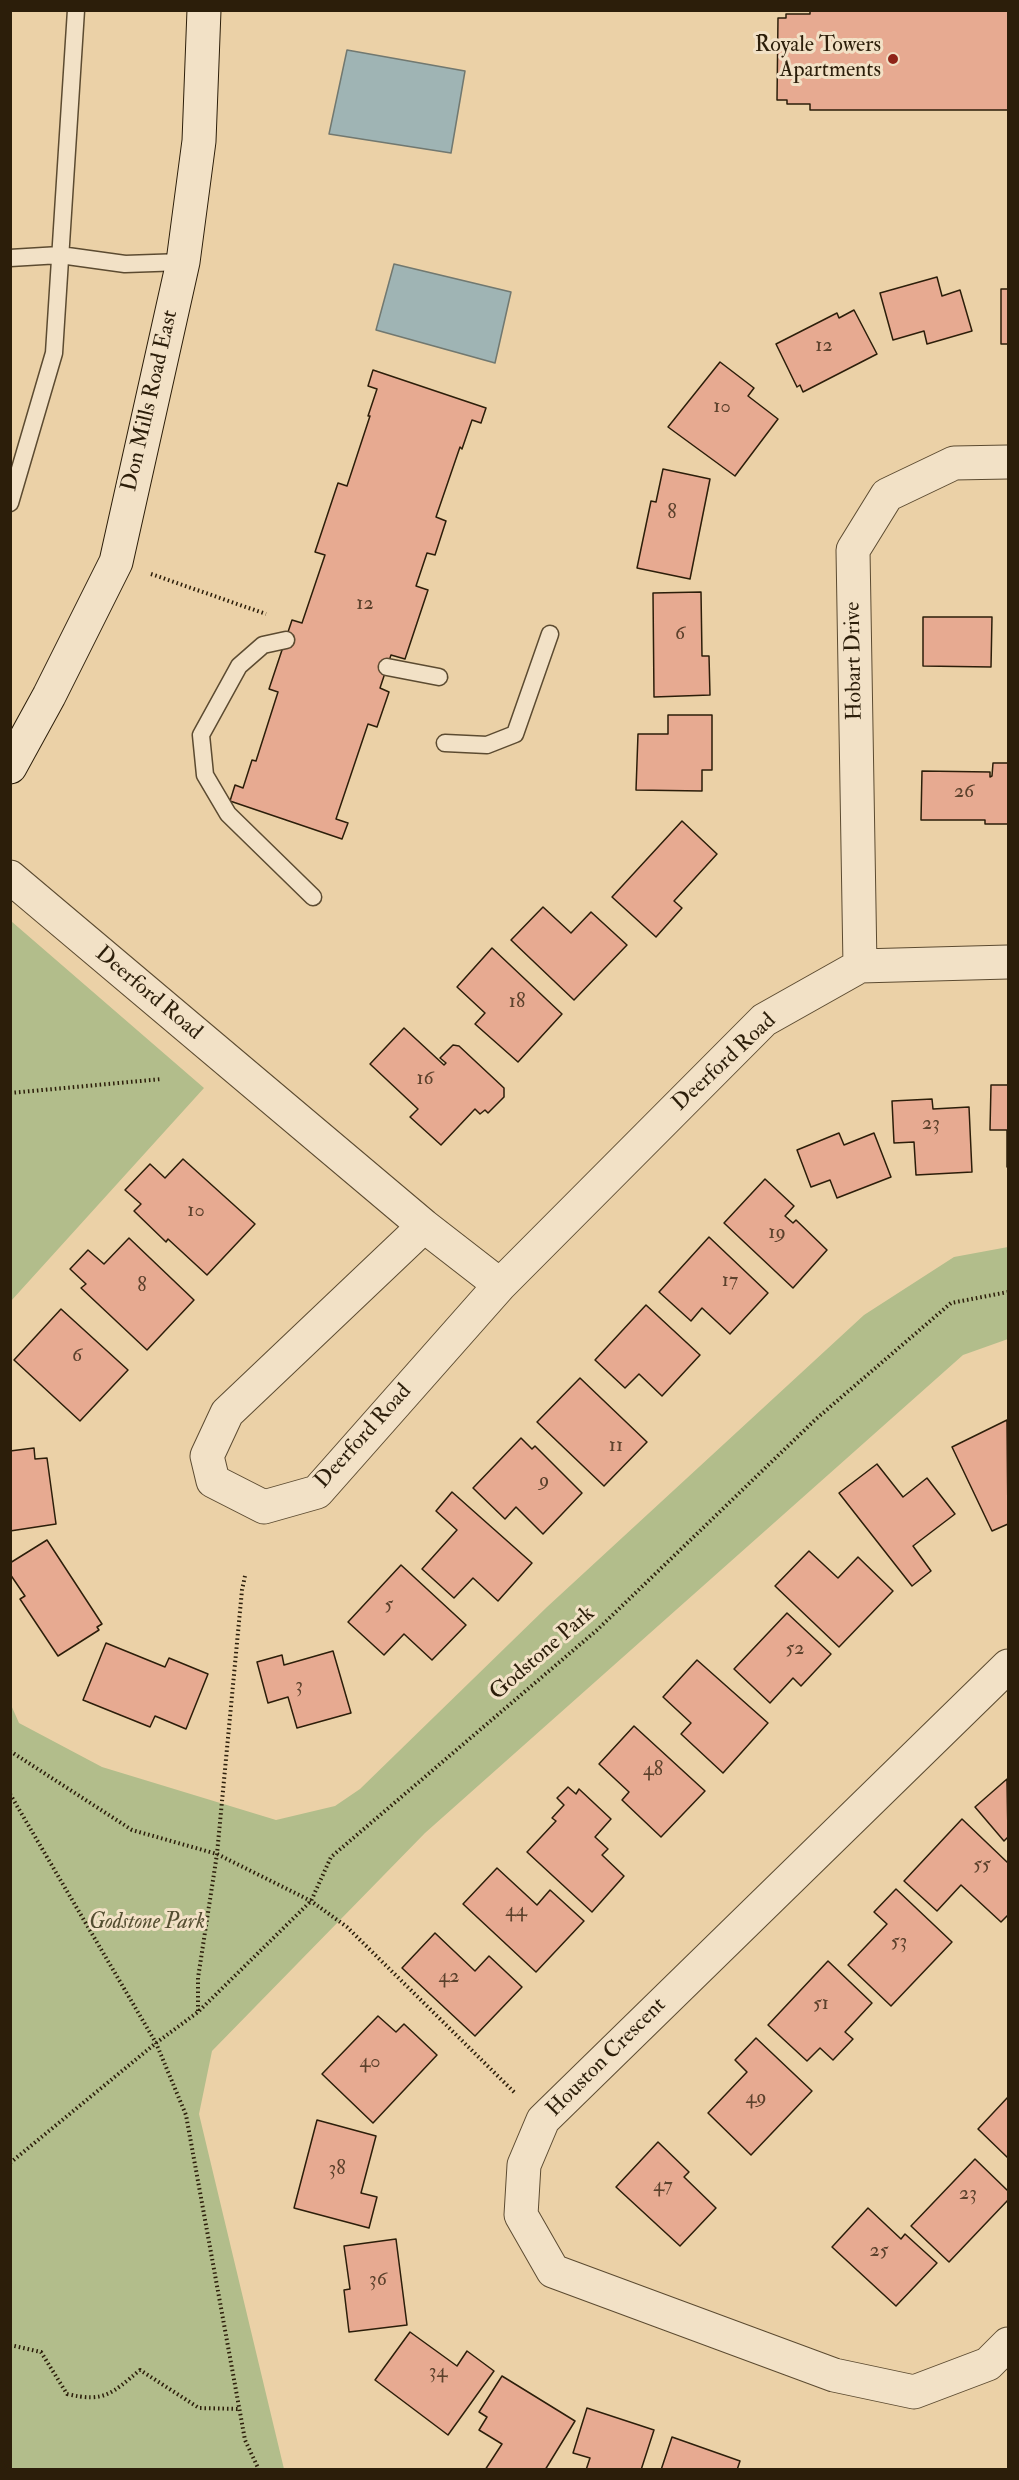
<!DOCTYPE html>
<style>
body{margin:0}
#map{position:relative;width:1019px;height:2480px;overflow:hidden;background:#ebd1a7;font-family:"IM FELL Double Pica",serif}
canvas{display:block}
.frame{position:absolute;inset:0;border:12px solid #2c1e0a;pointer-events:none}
</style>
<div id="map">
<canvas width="1019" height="2480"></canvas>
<div class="frame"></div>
</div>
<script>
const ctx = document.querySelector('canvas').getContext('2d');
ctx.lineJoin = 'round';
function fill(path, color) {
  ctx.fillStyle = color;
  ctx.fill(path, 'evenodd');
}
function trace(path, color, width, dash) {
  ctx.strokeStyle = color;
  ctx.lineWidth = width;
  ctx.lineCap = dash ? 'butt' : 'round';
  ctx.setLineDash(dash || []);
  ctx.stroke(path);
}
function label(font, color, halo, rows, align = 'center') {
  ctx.font = font + ' "IM FELL Double Pica",serif';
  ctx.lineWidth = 6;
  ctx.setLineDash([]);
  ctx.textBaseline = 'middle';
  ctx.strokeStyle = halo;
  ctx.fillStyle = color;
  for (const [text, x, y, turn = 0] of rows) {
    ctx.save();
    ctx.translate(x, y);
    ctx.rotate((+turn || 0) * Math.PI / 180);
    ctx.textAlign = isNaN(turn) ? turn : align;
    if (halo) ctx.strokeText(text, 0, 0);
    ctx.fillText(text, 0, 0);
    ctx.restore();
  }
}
const green = new Path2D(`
 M11 921 204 1088 11 1301Z
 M1008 1247V1339L963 1355 425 1833 212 2051 199 2114 284 2469H11V1705L19 1723 102 1767 276 1820 335 1806 360 1789 547 1607 864 1315 954 1257Z`);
const water = new Path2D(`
 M347 50 465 71 451 153 329 134Z
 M394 264 511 292 495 363 376 330Z`);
const building = new Path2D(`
 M810 11H1008V110H810V104H787V100H777L778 18H786V14H810Z
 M937 277 942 296 960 290 972 331 927 344 924 331 893 340 880 293Z
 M1001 289H1008V344H1001Z
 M854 310 877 354 803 392 800 385 797 387 776 344 837 313 839 318Z
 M720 362 754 388 748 396 778 419 735 476 668 427Z
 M373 370 486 408 481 423 472 420 462 449 460 447 436 517 446 521 435 555 427 553 416 586 428 590 405 659 391 655 380 688 389 692 377 727 368 724 336 819 348 823 342 839 230 801 235 785 243 788 252 760 256 761 278 692 269 689 292 620 302 623 325 555 315 552 338 483 347 486 370 416H368L377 389 368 386Z
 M663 469 710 479 690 579 637 568 651 501 656 502Z
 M701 592 702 656H709L710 695 654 697 653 593Z
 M923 617H992L991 667 923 666Z
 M668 715H712V770H702V791L636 790 638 734H668Z
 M993 763H1008V824H985V820H921L922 771 990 772V777L992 776Z
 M682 821 717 854 674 901 682 908 656 937 612 897Z
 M543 907 571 933 591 912 627 945 574 1000 511 940Z
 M492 948 562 1014 518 1062 475 1024 485 1013 457 987Z
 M404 1028 444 1065 446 1063 440 1058 453 1045 459 1046 504 1088V1097L488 1113 485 1110 480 1114 475 1109 441 1145 410 1117 418 1109 370 1064Z
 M991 1085H1008V1167H1007V1130H990Z
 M932 1099 933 1109 969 1107 972 1172 916 1175 914 1142 894 1143 892 1101Z
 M839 1133 844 1145 874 1133 891 1177 837 1198 830 1180 811 1187 797 1150Z
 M183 1159 255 1224 207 1275 168 1239 166 1242 134 1211 141 1204 125 1190 150 1164 165 1178Z
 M765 1179 794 1206 785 1216 793 1223 796 1220 827 1250 793 1288 724 1223Z
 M709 1237 768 1293 730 1334 702 1308 691 1321 659 1292Z
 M129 1238 194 1300 147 1350 81 1288 86 1284 70 1269 88 1250 104 1264Z
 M646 1305 700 1355 662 1396 639 1374 625 1388 595 1360Z
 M61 1309 128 1370 80 1421 14 1360Z
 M580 1378 647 1442 604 1486 537 1422Z
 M1007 1420 1008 1524 992 1531 952 1447Z
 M521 1438 532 1449 535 1446 582 1493 543 1534 516 1507 505 1519 473 1488Z
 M34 1448 35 1459 47 1458 56 1524 10 1531V1451Z
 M877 1464 903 1497 927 1478 955 1514 913 1546 931 1571 912 1586 839 1493Z
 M452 1492 532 1563 498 1601 473 1578 454 1598 422 1569 457 1530 436 1511Z
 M47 1540 102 1624 97 1627 99 1630 58 1656 20 1599 25 1596 10 1574V1563Z
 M809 1551 838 1578 858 1557 893 1591 839 1647 775 1586Z
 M401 1565 466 1625 432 1660 404 1634 384 1655 348 1622Z
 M787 1613 831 1654 801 1686 793 1678 770 1703 734 1669Z
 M106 1643 165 1667 169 1658 208 1674 186 1729 155 1716 150 1727 83 1700Z
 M333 1651 351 1713 297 1728 288 1697 268 1703 257 1662 282 1655 284 1665Z
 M697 1660 768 1723 723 1773 681 1734 691 1723 663 1697Z
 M634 1726 705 1791 661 1837 622 1800 629 1792 599 1764Z
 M1007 1779 1008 1837 1004 1841 975 1807Z
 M568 1787 576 1794 579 1789 611 1819 595 1837 608 1849 602 1855 624 1876 592 1912 527 1852 556 1821 552 1818 564 1805 557 1798Z
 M962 1819 1008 1863V1915L1001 1922 961 1885 937 1911 904 1881Z
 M497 1868 537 1905 550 1890 584 1921 536 1972 463 1904Z
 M896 1889 952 1942 891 2006 848 1965 887 1924 874 1912Z
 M435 1933 475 1971 489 1956 522 1987 475 2036 402 1968Z
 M828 1961 872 2003 845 2032 853 2039 833 2060 820 2048 807 2061 768 2025Z
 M378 2016 396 2032 404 2024 437 2055 373 2123 322 2074Z
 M756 2038 812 2091 751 2155 708 2113 747 2072 735 2060Z
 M1008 2097V2158L978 2129Z
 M317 2120 376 2136 361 2193 377 2197 369 2228 294 2208Z
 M658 2142 689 2172 684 2177 716 2208 680 2246 616 2187Z
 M975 2159 1008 2191V2200L949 2262 911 2226Z
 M868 2208 901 2239 905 2234 937 2263 896 2306 832 2247Z
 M396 2239 407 2325 349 2332 344 2290 350 2289 344 2246Z
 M410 2332 457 2366 467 2351 494 2371 448 2435 375 2380Z
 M502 2376 575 2421 545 2470H485L502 2444 479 2430 487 2417 479 2412Z
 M587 2408 654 2430 641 2470H586L590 2458 573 2453Z
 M672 2437 740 2461 737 2470H661Z`);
const path = new Path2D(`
 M151 574 266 614
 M10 1093 162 1079
 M10 1751 132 1830 217 1854 311 1901 347 1927 516 2094
 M10 1794 156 2043 186 2115 245 2440 259 2470
 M198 2011V1978L217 1854 242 1590 245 1576
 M10 2163 156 2043 198 2012 311 1901 331 1857 597 1630 816 1419 951 1303 1008 1292
 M10 2345 41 2352 67 2394C105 2403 112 2393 140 2370L199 2408 239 2409`);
const service = new Path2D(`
 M10 258 60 255 125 264 183 262
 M10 503 54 353 76 10
 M286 640 263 645 239 666 201 735 205 775 228 814 313 897
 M387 667 439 677
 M445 743 487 745 515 734 550 634`);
const minor = new Path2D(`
 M10 877 424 1226 500 1285
 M860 966 853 550 887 495 954 463 1008 462
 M424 1226 227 1413 207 1456 213 1481 264 1507 317 1492 500 1285 764 1020 860 966 1008 962
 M1008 1666 543 2120 524 2165 521 2215 553 2271 834 2375 914 2392 988 2364 1008 2344`);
const secondary = new Path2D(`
 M10 767 49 696 116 562 183 262 199 141 204 10`);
const markers = [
 [893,59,6,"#8f2418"]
];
const numberNames = [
 ["12",824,347],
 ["10",722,408],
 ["8",672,514],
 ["12",365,605],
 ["6",680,635],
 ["26",964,793],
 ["18",517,1003],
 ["16",425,1080],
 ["23",931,1125],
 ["10",196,1212],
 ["19",777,1234],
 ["17",730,1282],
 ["8",142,1287],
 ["6",77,1357],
 ["11",616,1447],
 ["9",544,1482],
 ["5",389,1606],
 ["52",795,1650],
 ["3",299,1687],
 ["48",653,1771],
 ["55",982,1866],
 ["44",516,1912],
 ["53",899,1943],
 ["42",449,1978],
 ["51",821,2005],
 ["40",370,2063],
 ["49",756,2099],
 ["38",337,2170],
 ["47",663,2187],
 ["23",968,2195],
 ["25",879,2252],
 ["36",378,2281],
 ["34",438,2373]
];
const poiNames = [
 ["Royale Towers",881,46],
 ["Apartments",881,71]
];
const streetNames = [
 ["Don Mills Road East",151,401,-77],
 ["Hobart Drive",855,661,-91],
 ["Deerford Road",148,994,40],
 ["Deerford Road",725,1063,-43],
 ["Deerford Road",364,1437,-48],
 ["Godstone Park",543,1654,-41],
 ["Houston Crescent",607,2058,-45]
];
const parkNames = [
 ["Godstone Park",147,1923]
];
fill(green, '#b2bd8b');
fill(water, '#9fb4b4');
trace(water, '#717870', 1.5);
fill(building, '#e7aa91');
trace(building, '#2c1e0a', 1.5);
trace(service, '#5c4b31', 19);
trace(minor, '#5c4b31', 35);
trace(secondary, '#2c1e0a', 35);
trace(path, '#2c1e0a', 4, [1.5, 3]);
trace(service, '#f2e1c6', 16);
trace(minor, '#f2e1c6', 33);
trace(secondary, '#f2e1c6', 33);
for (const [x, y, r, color] of markers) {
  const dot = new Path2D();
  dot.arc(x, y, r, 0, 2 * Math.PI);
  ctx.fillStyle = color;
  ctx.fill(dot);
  trace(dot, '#f2e1c6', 2);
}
label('20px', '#5b412c', null, numberNames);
label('22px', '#2c1e0a', '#f2e1c6', poiNames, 'right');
label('22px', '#2c1e0a', '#f2e1c6', streetNames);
label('italic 22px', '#544e31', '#f2e1c6', parkNames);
</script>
